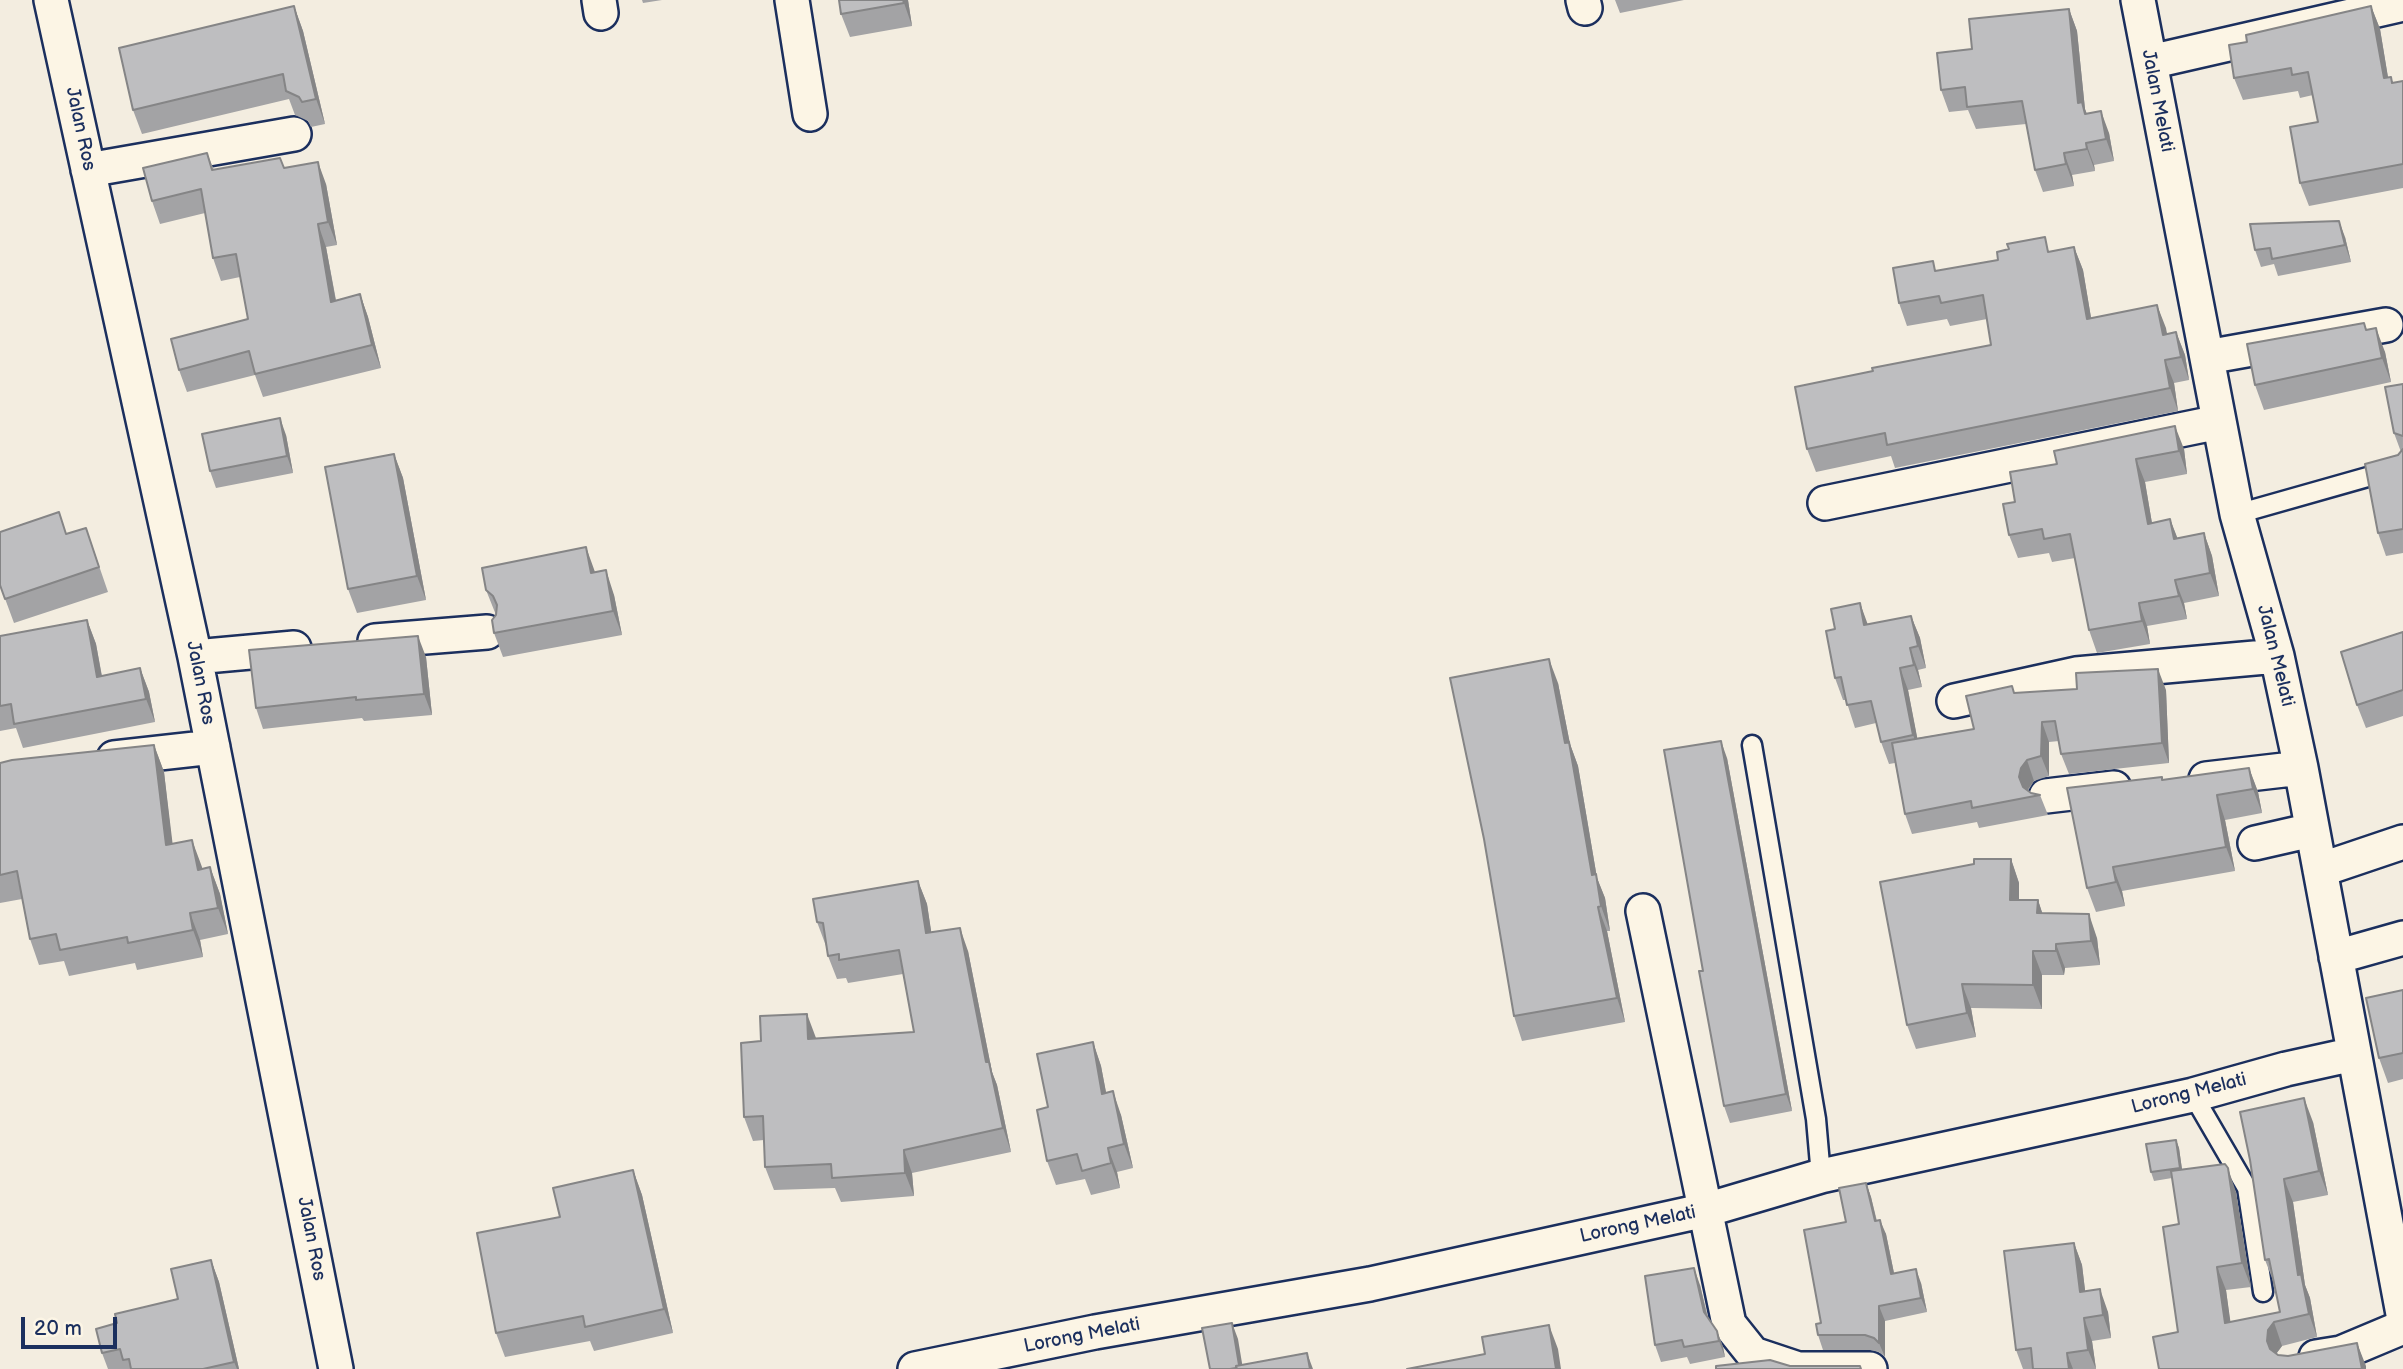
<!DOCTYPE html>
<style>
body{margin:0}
#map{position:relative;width:2403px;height:1369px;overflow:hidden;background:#f3ede0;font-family:"Balsamiq Sans",sans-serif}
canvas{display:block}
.scale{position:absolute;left:21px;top:1317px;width:96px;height:32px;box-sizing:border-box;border:4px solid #1b2f5e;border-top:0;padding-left:9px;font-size:21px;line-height:24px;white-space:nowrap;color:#1b2f5e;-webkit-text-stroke:5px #fcf5e5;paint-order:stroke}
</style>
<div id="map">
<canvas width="2403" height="1369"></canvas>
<div class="scale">20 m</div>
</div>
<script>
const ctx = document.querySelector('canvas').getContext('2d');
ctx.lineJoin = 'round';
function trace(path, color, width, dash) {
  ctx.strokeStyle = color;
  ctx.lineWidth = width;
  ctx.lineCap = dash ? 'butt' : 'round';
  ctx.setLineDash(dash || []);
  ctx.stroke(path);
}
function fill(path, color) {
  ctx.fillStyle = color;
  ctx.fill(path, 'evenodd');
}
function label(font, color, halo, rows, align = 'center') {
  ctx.font = font + ' "Balsamiq Sans",sans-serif';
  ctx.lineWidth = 5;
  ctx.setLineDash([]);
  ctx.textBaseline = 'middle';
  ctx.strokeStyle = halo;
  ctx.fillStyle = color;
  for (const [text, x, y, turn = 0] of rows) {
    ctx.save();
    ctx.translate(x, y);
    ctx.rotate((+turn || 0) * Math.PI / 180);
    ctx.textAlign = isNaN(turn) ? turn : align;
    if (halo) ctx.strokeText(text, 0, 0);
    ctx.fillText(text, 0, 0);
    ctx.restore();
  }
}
const lane = new Path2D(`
 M2237 514 2403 467
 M1752 745 1816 1119 1821 1176
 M2193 1095 2247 1188 2263 1292`);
const street = new Path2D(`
 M51 0 195 657 336 1369
 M599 0 601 13
 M792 0 810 114
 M1583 0 1585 8
 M2138 0 2237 514 2277 656 2301 768 2403 1314
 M2150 62 2403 4
 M88 170 294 134
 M2207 357 2386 325
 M1825 503 2219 422
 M375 641 487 632
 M195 657 294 648
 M1954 701 2076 674 2277 656
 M114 758 213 747
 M2206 779 2301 768
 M2046 796 2114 788
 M2255 843 2312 830
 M2320 870 2403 842
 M1643 911 1729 1324 1753 1354 1798 1369H1870
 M2336 957 2403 938
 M2316 1357 2341 1353 2403 1327
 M915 1369 1095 1332 1370 1284 1706 1210 1821 1176 2193 1095 2286 1069 2354 1054`);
const wall = new Path2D(`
 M642 0H662L643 3Z
 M908 0 912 26 850 37 841 14Z
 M1615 0H1684L1620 13Z
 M294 6 303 31 325 124 311 127 308 121 295 115 289 99 142 134 133 110Z
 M2371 6 2380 29 2388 78 2391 77 2393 83 2403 81V188L2309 206 2300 183 2318 122 2313 95 2300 98 2298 91 2243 100 2234 78 2247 42Z
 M2069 9 2077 31 2085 109 2087 114 2109 133 2114 161 2094 165 2095 171 2072 175 2074 186 2043 192 2035 170 2026 124 1976 129 1968 110 1949 112 1941 90 1972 49Z
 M207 153 214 170 284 168 326 184 337 245 326 247 336 300 360 294 368 317 381 368 263 397 255 375 187 392 179 370 248 319 240 277 221 281 213 258 205 213 160 224 152 201Z
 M2345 237 2351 262 2278 276 2274 264 2261 267 2255 250Z
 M2074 247 2083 270 2091 318 2157 305 2167 334 2176 332 2185 355 2189 380 2174 383 2178 411 1895 468 1891 456 1816 472 1807 449 1873 371 1991 345 1987 319 1950 326 1947 319 1907 326 1899 303 1937 271Z
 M2367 330 2385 352 2391 382 2264 410 2255 385Z
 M2403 384V553L2386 556 2378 533 2398 455 2401 452 2394 433Z
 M286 435 293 473 216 488 210 471Z
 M2184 449 2187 474 2145 482 2152 523 2170 519 2177 538 2204 533 2212 556 2219 596 2184 603 2187 619 2147 626 2150 644 2097 653 2089 630 2075 558 2052 562 2049 553 2018 558 2009 535 2015 502 2010 472Z
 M394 454 403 478 426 600 357 613 348 589Z
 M86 528 108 592 14 623 0 585 67 534Z
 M595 573 614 595 622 635 503 657 494 633 496 615 486 590Z
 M1860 603 1867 625 1911 616 1920 638 1926 668 1918 670 1922 687 1908 690 1917 738 1974 729 2015 693 2166 690 2169 763 2069 774 2061 754 2059 741 2049 742V776L2034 781 2028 791 2031 793 2040 795 2048 815 1979 828 1977 822 1912 834 1905 814 1895 763 1889 764 1881 742 1876 723 1855 728 1846 700H1843L1835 678V629Z
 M87 620 96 644 102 676 140 668 149 692 155 722 23 748 16 728 0 731V636Z
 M2403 632V716L2366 728 2357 705Z
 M426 657 432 715 364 721 362 718 263 729 256 708Z
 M1558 683 1570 744 1578 766 1597 878 1605 898 1610 931H1607L1625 1022 1522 1041 1514 1016Z
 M154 745 164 772 172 844 202 869 210 867 220 894 228 934 200 940 203 957 137 970 135 963 69 976 64 961 39 965 30 939 22 899 0 903V763Z
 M1727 758 1792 1111 1730 1123 1724 1106 1703 971Z
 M2249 768 2258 792 2262 813 2225 820 2235 871 2122 891 2125 906 2096 912 2087 888 2162 777 2163 780Z
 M2011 859 2019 883V900H2038L2042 913 2097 938 2100 965 2065 968 2064 975H2042V1009L1971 1008 1976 1037 1916 1049 1907 1025Z
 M918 881 927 904 931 932 968 951 992 1072 997 1085 1011 1152 912 1173 914 1196 841 1202 835 1188 774 1190 765 1167 764 1140 753 1141 744 1117 816 1039 914 1032 903 974 848 983 846 978 837 979 828 956 827 946H826L817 922Z
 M2403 990V1079L2388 1083 2379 1058Z
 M1093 1042 1101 1066 1106 1093 1121 1115 1133 1168 1117 1172 1120 1188 1091 1195 1085 1179 1056 1185 1047 1161 1048 1107Z
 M2313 1122 2328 1195 2293 1202 2305 1285 2310 1298 2317 1337 2282 1346 2276 1354 2278 1355 2288 1356 2357 1343 2366 1369H2159L2178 1332 2179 1224 2172 1178 2154 1181 2151 1172 2176 1140 2179 1148 2182 1170 2236 1192 2251 1287 2226 1290 2230 1322 2280 1312 2274 1283 2265 1260 2250 1160Z
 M633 1170 642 1195 673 1333 594 1351 590 1341 505 1357 496 1333 560 1217Z
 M1866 1183 1871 1197 1877 1221 1886 1234 1894 1273 1921 1283 1927 1312 1885 1321V1357L1879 1352 1870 1350H1823L1818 1335 1846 1222Z
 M2074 1243 2082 1265 2085 1291 2108 1312 2111 1338 2092 1341 2096 1369H2023L2016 1350Z
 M211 1260 219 1282 239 1369H108L102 1353 117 1323 178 1299Z
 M1700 1285 1708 1317 1717 1331 1723 1347 1725 1357 1690 1364 1687 1357 1661 1362 1655 1345Z`);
const shadedWall = new Path2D(`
 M903 0H908L912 26 904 3Z
 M294 6 303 31 325 124 316 99Z
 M2371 6 2380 29 2392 101 2384 78Z
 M2069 9 2077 31 2085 109 2090 124 2078 103Z
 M2101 111 2109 133 2114 161 2106 139Z
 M2086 143 2094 165 2095 171 2087 149Z
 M2064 153 2072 175 2074 186 2066 164Z
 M318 162 326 184 337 245 328 222Z
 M2339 221 2345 237 2351 262 2345 245Z
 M318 224 326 247 340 324 331 302Z
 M2074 247 2083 270 2095 341 2087 319Z
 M360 294 368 317 381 368 372 345Z
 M2157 305 2166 328 2171 357 2163 335Z
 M2376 328 2385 352 2391 382 2382 358Z
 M2176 332 2185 355 2189 380 2181 357Z
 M2165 360 2174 383 2178 411 2170 388Z
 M280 418 286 435 293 473 287 456Z
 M2175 426 2184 449 2187 474 2179 451Z
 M394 454 403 478 426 600 417 576Z
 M2136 459 2145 482 2156 547 2148 524Z
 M2170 519 2179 542 2174 539Z
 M2204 533 2212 556 2219 596 2210 573Z
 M586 547 595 572 600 598 591 573Z
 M606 570 614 595 622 635 613 611Z
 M2175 580 2184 603 2187 619 2179 596Z
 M1860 603 1868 625H1864Z
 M2139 603 2147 626 2150 644 2142 621Z
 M1911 616 1920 638 1926 668 1918 646Z
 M87 620 96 644 106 700 97 677Z
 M418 636 426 657 432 715 424 694Z
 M1910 648 1918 670 1922 687 1914 665Z
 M1549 659 1558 683 1570 744 1578 766 1597 878 1605 898 1610 931 1601 906 1592 875Z
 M140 668 149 692 155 722 146 699Z
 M1900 668 1908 690 1921 757 1913 735Z
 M2158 669 2166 690 2169 763 2162 743Z
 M2042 722 2049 742V776L2041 756Z
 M1721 741 1727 758 1792 1111 1786 1094Z
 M154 745 164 772 176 872 166 845Z
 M2027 760 2034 781 2028 789 2027 797 2019 777 2021 768Z
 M2249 768 2258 792 2262 813 2253 789Z
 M2217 795 2225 820 2235 871 2226 847Z
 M192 840 202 867 207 896 198 870Z
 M2011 859 2019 883V924L2010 900Z
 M210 867 220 894 228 934 218 908Z
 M2113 867 2122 891 2125 906 2116 882Z
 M918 881 927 904 935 956 926 933Z
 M2038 900 2046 924 2037 913Z
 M1598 907 1607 931 1625 1022 1617 998Z
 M190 913 200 940 203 957 193 930Z
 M2089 914 2097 938 2100 965 2091 941Z
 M960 928 968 951 992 1072 997 1085 1011 1152 1003 1128 986 1062Z
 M2056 944 2065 968 2064 975 2056 951Z
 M2033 951 2042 975V1009L2033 985Z
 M1962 984 1971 1008 1976 1037 1967 1013Z
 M807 1014 816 1038 817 1063 808 1039Z
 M1093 1042 1101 1066 1111 1118 1102 1094Z
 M1113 1091 1121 1115 1133 1168 1124 1144Z
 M2304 1098 2313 1122 2328 1195 2319 1171Z
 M2176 1140 2179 1148 2183 1176 2180 1168Z
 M1108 1148 1117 1172 1120 1188 1111 1163Z
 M904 1150 912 1173 914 1196 905 1173Z
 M2228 1168 2236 1192 2251 1287 2242 1263Z
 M633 1170 642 1195 673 1333 664 1309Z
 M2284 1179 2293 1202 2305 1285 2310 1298 2317 1337 2309 1314 2298 1275Z
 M1866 1183 1871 1197 1880 1236 1875 1221Z
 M1880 1220 1886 1234 1897 1288 1891 1274Z
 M2074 1243 2082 1265 2088 1314 2080 1292Z
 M211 1260 219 1282 239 1369H237L234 1362Z
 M2217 1267 2226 1290 2234 1347 2225 1323Z
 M1694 1268 1700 1285 1710 1329 1704 1312Z
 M1916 1269 1921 1283 1927 1312 1921 1298Z
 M2100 1289 2108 1312 2111 1338 2103 1315Z
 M1879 1306 1885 1321V1357L1879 1343Z
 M2084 1318 2092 1341 2096 1369 2088 1350Z
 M2274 1322 2282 1346 2276 1354 2275 1365 2267 1341 2268 1330Z
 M1232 1323 1238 1339 1243 1369H1240Z
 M1549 1325 1558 1349 1561 1369H1556Z
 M1717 1331 1723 1347 1725 1357 1719 1341Z
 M2357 1343 2366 1366V1369H2362Z
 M1307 1353 1313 1369H1310Z
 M2067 1353 2073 1369H2069Z`);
const building = new Path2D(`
 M839 0H903L904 3 841 14Z
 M294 6 316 99 302 102 299 97 286 91 283 74 133 110 119 48Z
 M2371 6 2384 78 2391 77 2392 83 2403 81V164L2300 183 2290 127 2318 122 2308 72 2292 75 2291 68 2234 78 2229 45 2247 42 2246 35Z
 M2069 9 2078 103 2082 102 2085 114 2101 111 2106 139 2086 143 2087 149 2064 153 2066 164 2035 170 2022 101 1967 107 1965 87 1941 90 1937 53 1972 49 1969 19Z
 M207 153 212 170 280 158 284 168 318 162 328 222 318 224 331 302 360 294 372 345 255 374 249 351 179 370 171 339 248 319 236 254 213 258 201 189 152 201 143 168Z
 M2339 221 2345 245 2272 259 2270 248 2255 250 2250 224Z
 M2045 237 2048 252 2074 247 2087 319 2157 305 2163 335 2176 332 2181 357 2165 360 2170 388 1887 445 1885 433 1807 449 1795 387 1873 371 1872 368 1991 345 1983 295 1941 303 1939 296 1899 303 1893 268 1933 261 1935 271 1998 260 1997 252 2009 249 2007 244Z
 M2364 323 2366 330 2376 328 2382 358 2255 385 2247 344Z
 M2403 384V436L2394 433 2385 387Z
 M280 418 287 456 210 471 202 434Z
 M2175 426 2179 451 2136 459 2148 524 2170 519 2174 539 2204 533 2210 573 2175 580 2179 596 2139 603 2142 621 2089 630 2070 534 2044 539 2042 529 2009 535 2003 504 2015 502 2010 472 2057 464 2054 451Z
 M2403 449V529L2378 533 2365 464 2398 455Z
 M394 454 417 576 348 589 325 467Z
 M59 512 66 534 86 528 99 567 5 599 0 585V532Z
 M586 547 591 573 606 570 613 611 494 633 492 620 496 615 497 605 493 596 486 590 482 568Z
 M1860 603 1864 625 1911 616 1918 646 1910 648 1914 665 1900 668 1913 735 1881 742 1871 701 1847 705 1841 677 1835 678 1826 631 1835 629 1831 609Z
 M87 620 97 677 140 668 146 699 14 724 11 704 0 706V636Z
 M2403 632V690L2357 705 2341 652Z
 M418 636 424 694 356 700V697L256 708 249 650Z
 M1549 659 1565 743 1569 742 1592 875 1596 874 1601 906 1598 907 1617 998 1514 1016 1484 839 1450 678Z
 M2158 669 2162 743 2061 754 2055 721 2042 722 2041 756 2027 760 2021 768 2019 777 2023 787 2031 793 2040 795 1972 808 1971 801 1905 814 1892 743 1974 729 1966 696 2012 686 2014 693 2077 689 2076 673Z
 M1721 741 1786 1094 1724 1106 1699 971H1703L1664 750Z
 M154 745 166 845 192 840 198 870 210 867 218 908 190 913 193 930 128 943 127 937 60 950 56 934 30 939 17 871 0 875V763L12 760Z
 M2249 768 2253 789 2217 795 2226 847 2113 867 2116 882 2087 888 2067 788 2162 777V780Z
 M1974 859H2011L2010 900H2038L2037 913 2089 914 2091 941 2056 944V951H2033V985L1962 984 1967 1013 1907 1025 1880 882 1974 864Z
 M918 881 926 933 960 928 986 1062H989L1003 1128 904 1150 905 1173 832 1178 831 1164 765 1167 763 1116 744 1117 741 1043 761 1041 760 1016 807 1014 808 1039 914 1032 899 950 839 960V954L828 956 823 923 817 922 813 899Z
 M2403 990V1053L2379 1058 2366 998Z
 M1093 1042 1102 1094 1113 1091 1124 1144 1108 1148 1111 1163 1082 1171 1077 1154 1047 1161 1037 1110 1048 1107 1037 1054Z
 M2304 1098 2319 1171 2284 1179 2298 1275 2301 1274 2309 1314 2274 1322 2268 1330 2267 1341 2270 1349 2278 1355 2288 1356 2357 1343 2362 1369H2159L2153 1337 2178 1332 2163 1227 2179 1224 2171 1171 2225 1164 2228 1168 2242 1263 2217 1267 2225 1323 2280 1312 2269 1259 2265 1260 2250 1160 2240 1112Z
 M2176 1140 2180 1168 2151 1172 2146 1144Z
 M633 1170 664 1309 585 1327 583 1316 496 1333 477 1233 560 1217 553 1188Z
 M1866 1183 1875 1221 1880 1220 1891 1274 1916 1269 1921 1298 1879 1306V1343L1874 1338 1865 1335H1818L1816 1324 1821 1323 1804 1230 1846 1222 1839 1188Z
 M2074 1243 2080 1292 2100 1289 2103 1315 2084 1318 2088 1350 2067 1353 2069 1369H2033L2031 1348 2016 1350 2004 1251Z
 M211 1260 234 1362 203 1369H131L129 1359 123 1360 120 1349 102 1353 96 1329 117 1323 115 1314 178 1299 171 1269Z
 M1694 1268 1704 1312 1717 1331 1719 1341 1684 1347 1682 1340 1655 1345 1645 1276Z
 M1232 1323 1239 1365 1236 1366V1368L1230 1369H1210L1202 1328Z
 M1549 1325 1556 1369H1407L1485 1354 1482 1337Z
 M1307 1353 1310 1369H1237L1236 1366Z
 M1770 1360 1790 1366H1860L1861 1369H1716V1366Z`);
const streetNames = [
 ["Jalan Melati",2157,101,79],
 ["Jalan Ros",80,129,78],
 ["Jalan Melati",2275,656,76],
 ["Jalan Ros",200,683,79],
 ["Lorong Melati",2189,1094,-14],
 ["Lorong Melati",1638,1225,-12],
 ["Jalan Ros",311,1239,79],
 ["Lorong Melati",1082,1336,-11]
];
trace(lane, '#1b2f5e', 23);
trace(street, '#1b2f5e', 38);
trace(lane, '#fcf5e5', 18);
trace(street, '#fcf5e5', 33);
fill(wall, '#a3a3a5');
fill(shadedWall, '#858586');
fill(building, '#bebec0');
trace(building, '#858586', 2);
label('19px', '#1b2f5e', '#fcf5e5', streetNames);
</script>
